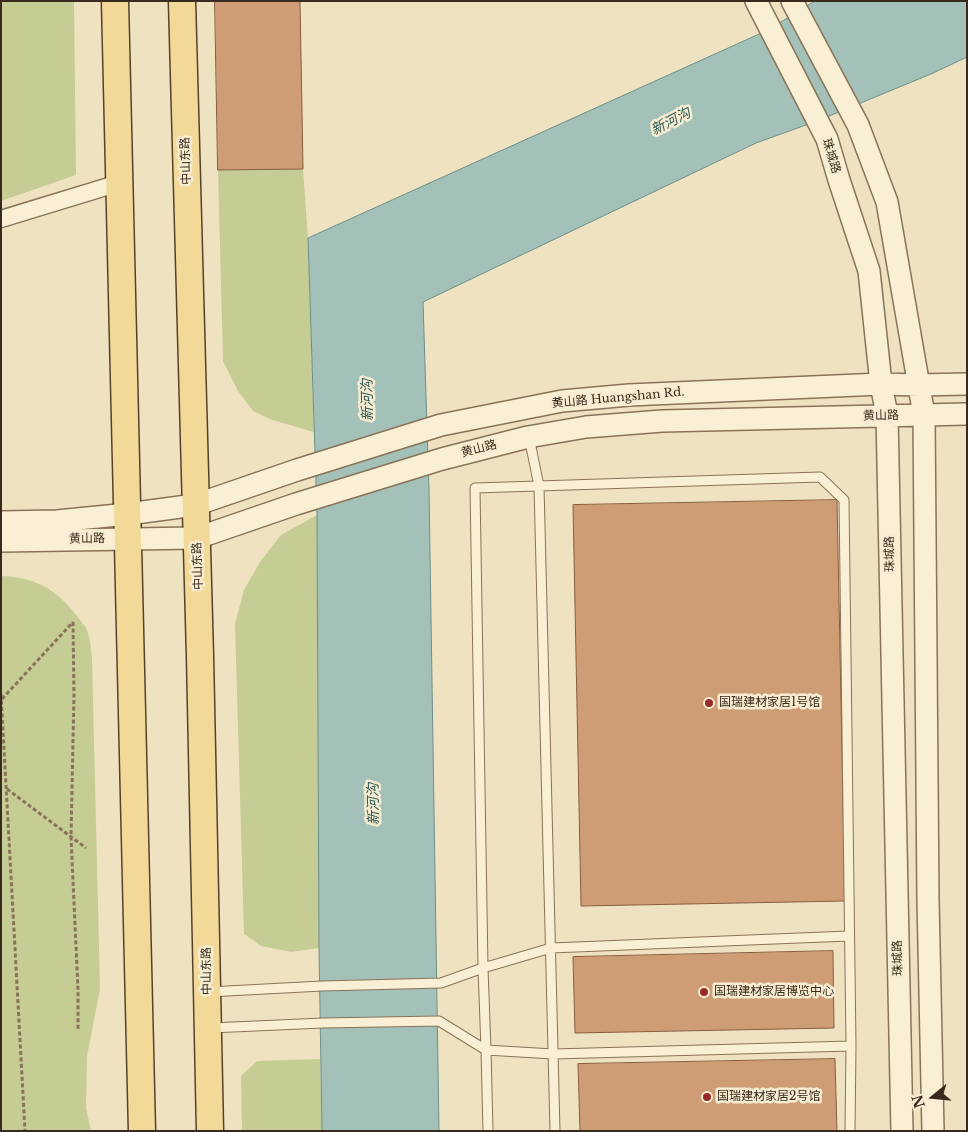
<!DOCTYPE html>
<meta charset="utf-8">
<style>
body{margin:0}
#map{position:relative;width:968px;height:1132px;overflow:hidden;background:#efe2c1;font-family:"Libre Baskerville",serif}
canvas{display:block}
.frame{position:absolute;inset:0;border:2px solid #382b1d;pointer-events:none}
.north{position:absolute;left:908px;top:1072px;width:50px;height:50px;-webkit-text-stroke:4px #f6ecd1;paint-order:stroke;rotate:253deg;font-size:14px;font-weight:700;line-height:20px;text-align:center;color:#382b1d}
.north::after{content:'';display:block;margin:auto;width:18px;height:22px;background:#382b1d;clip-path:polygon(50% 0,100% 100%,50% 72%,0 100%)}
</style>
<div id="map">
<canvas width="968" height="1132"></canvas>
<div class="frame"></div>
<div class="north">N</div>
</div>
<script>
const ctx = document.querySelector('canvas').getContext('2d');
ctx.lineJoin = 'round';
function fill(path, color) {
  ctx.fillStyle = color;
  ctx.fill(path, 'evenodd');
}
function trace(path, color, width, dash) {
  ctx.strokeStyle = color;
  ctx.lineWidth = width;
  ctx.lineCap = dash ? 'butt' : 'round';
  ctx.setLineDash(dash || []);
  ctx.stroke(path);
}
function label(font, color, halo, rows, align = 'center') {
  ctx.font = font + ' "Libre Baskerville","Noto Sans SC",serif';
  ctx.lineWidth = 5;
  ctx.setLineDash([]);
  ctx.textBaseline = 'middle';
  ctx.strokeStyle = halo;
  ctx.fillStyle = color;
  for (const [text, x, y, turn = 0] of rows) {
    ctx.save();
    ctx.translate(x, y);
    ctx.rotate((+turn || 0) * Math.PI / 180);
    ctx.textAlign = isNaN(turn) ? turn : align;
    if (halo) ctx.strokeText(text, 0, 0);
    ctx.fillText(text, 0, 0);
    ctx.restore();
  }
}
const green = new Path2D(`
 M1 1H74L76 175 1 201Z
 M216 1H300L303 169 308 238 314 432 272 420 253 411 238 391 223 361 218 170Z
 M317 515 319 948 291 952 261 946 244 934 235 624 244 590 260 562 281 535Z
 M1 576C35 577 56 589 77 616 80 620 83 624 86 628 90 636 91 649 92 658L100 989 87 1056 86 1108 91 1131H1Z
 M320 1059 322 1131H242L241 1076 257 1061Z`);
const water = new Path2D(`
 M815 1H967V57L931 74 817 121 756 143 423 302 429 489 439 1131H322L319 948 317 515 308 238 768 30Z`);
const building = new Path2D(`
 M215 1H300L303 169 218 170Z
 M837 500 845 901 581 906 573 505Z
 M833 951 834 1028 575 1033 573 957Z
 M835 1059 837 1131H580L578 1064Z`);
const path = new Path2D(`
 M73 622 74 694 71 837 78 990V1030
 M1 694 25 1131
 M2 699 73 622
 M7 789 86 848`);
const service = new Path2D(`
 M529 437 539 486 555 1131
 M208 992 322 986 441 983 483 968 551 948 849 936
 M210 1028 323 1023 439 1021 486 1050 553 1054 851 1046
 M488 1131 486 1050 483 968 475 488 820 477 844 500 851 1046 850 1131`);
const minor = new Path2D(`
 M1 219 119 183`);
const tertiary = new Path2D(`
 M756 1 827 139 839 180 869 271 881 384 887 415 902 1131
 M792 1 858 125 887 202 924 415 928 900 933 1131
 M1 522 57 521 128 514 195 505 297 470 441 425 562 401 629 395 881 384 918 385 967 384
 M1 541 197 538 296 504 442 459 528 437 586 427 662 421 967 414`);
const primary = new Path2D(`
 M115 1 142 1131
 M182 1 200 656 210 1131`);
const markers = [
 [709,703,5,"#992a27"],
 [704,992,5,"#992a27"],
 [707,1097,5,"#992a27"]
];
const streetNames = [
 ["珠城路",831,156,73],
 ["中山东路",186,161,-92],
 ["黄山路 Huangshan Rd.",618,398,-5],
 ["黄山路",881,416,-1],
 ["黄山路",479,449,-14],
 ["黄山路",87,539,-1],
 ["珠城路",890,554,-91],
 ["中山东路",198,566,-92],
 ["珠城路",898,958,-91],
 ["中山东路",207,971,-91]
];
const poiNames = [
 ["国瑞建材家居1号馆",719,703],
 ["国瑞建材家居博览中心",714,992],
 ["国瑞建材家居2号馆",717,1097]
];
const waterNames = [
 ["新河沟",671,122,-27],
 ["新河沟",368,400,-91],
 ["新河沟",374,804,-91]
];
fill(green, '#c5cd95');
fill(water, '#a4c1b9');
trace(water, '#6b8f87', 1);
fill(building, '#ce9d76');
trace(building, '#885d3e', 1);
trace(service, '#897358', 11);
trace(minor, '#897358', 19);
trace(tertiary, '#897358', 24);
trace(primary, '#56412d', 29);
trace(path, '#897358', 3, [4, 2.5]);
trace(service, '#f9efd5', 9);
trace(minor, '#f9efd5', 16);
trace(tertiary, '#f9efd5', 21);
trace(primary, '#f3d998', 26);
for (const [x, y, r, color] of markers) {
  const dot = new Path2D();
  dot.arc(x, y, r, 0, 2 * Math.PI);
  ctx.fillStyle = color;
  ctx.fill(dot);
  trace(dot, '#f6ecd1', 2);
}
label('12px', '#382b1d', '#f6ecd1', streetNames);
label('12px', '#382b1d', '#f6ecd1', poiNames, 'left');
label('italic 14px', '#2c5856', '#f6ecd1', waterNames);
</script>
